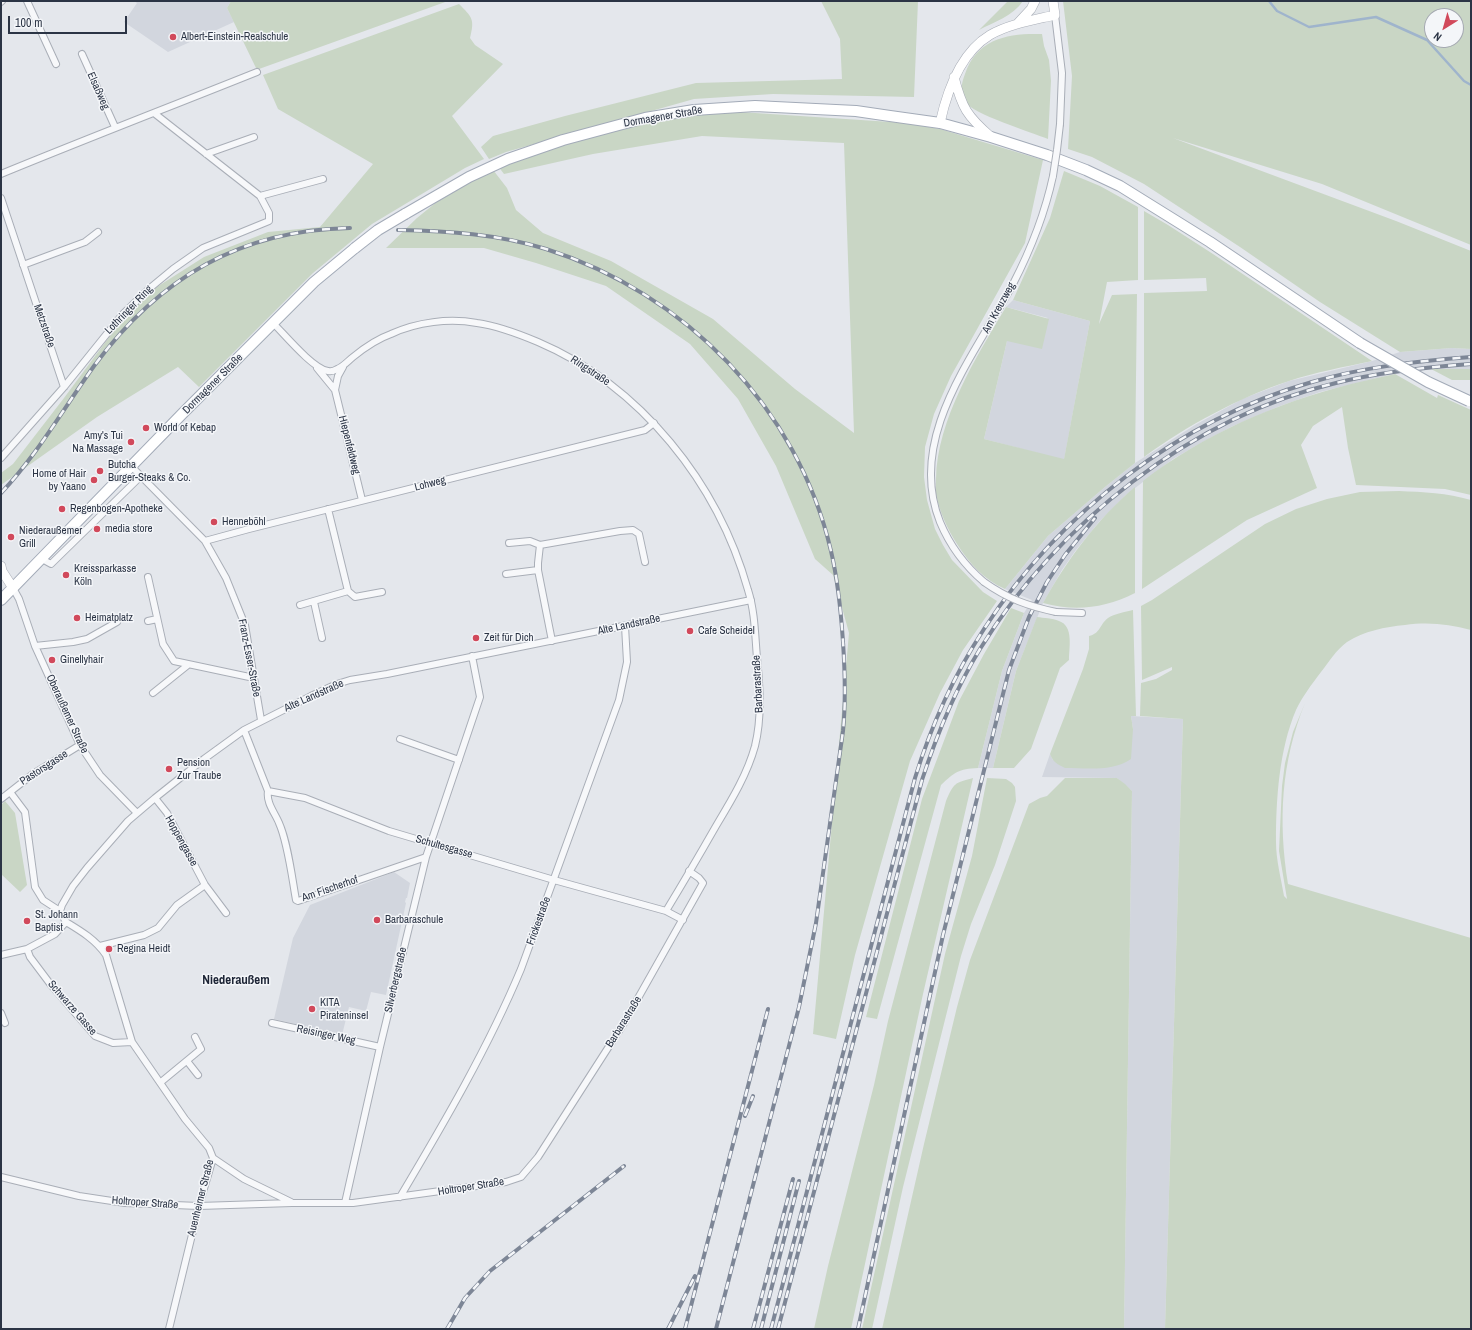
<!DOCTYPE html>
<meta charset="utf-8">
<style>
body{margin:0}
#map{position:relative;width:1472px;height:1330px;overflow:hidden;background:#e4e7ec;font-family:"Archivo Narrow",sans-serif}
canvas{display:block}
.frame{position:absolute;inset:0;border:2px solid #2b3445;pointer-events:none}
.north{position:absolute;left:1424px;top:8px;width:40px;height:40px;box-sizing:border-box;background:#f4f6f9;border:1px solid #a4a8b1;border-radius:50%;rotate:217deg;font-size:11px;font-weight:700;line-height:16px;text-align:center;color:#2b3445}
.north::after{content:'';display:block;margin:auto;width:14px;height:18px;background:#d1495b;clip-path:polygon(50% 0,100% 100%,50% 72%,0 100%)}
.scale{position:absolute;left:8px;top:16px;width:119px;height:18px;box-sizing:border-box;border:2px solid #2b3445;border-top:0;padding-left:5px;font-size:12px;line-height:14px;white-space:nowrap;color:#2b3445;-webkit-text-stroke:3px #f4f6f9;paint-order:stroke}
</style>
<div id="map">
<canvas width="1472" height="1330"></canvas>
<div class="frame"></div>
<div class="north">N</div>
<div class="scale">100 m</div>
</div>
<script>
const ctx = document.querySelector('canvas').getContext('2d');
ctx.lineJoin = 'round';
function fill(path, color) {
  ctx.fillStyle = color;
  ctx.fill(path, 'evenodd');
}
function trace(path, color, width, dash) {
  ctx.strokeStyle = color;
  ctx.lineWidth = width;
  ctx.lineCap = dash ? 'butt' : 'round';
  ctx.setLineDash(dash || []);
  ctx.stroke(path);
}
function label(font, color, halo, rows, align = 'center') {
  ctx.font = font + ' "Archivo Narrow",sans-serif';
  ctx.lineWidth = 3;
  ctx.setLineDash([]);
  ctx.textBaseline = 'middle';
  ctx.strokeStyle = halo;
  ctx.fillStyle = color;
  for (const [text, x, y, turn = 0] of rows) {
    ctx.save();
    ctx.translate(x, y);
    ctx.rotate((+turn || 0) * Math.PI / 180);
    ctx.textAlign = isNaN(turn) ? turn : align;
    if (halo) ctx.strokeText(text, 0, 0);
    ctx.fillText(text, 0, 0);
    ctx.restore();
  }
}
const built = new Path2D(`
 M134 1H231L227 8 234 22 168 52 124 22 137 3Z
 M1013 300 1090 321 1064 460 984 439 1007 341 1048 318 1006 307Z
 M1452 348 1471 349V369H1434L1390 375 1320 392 1280 406 1231 427 1203 442 1173 459 1126 495 1099 522 1076 550 1062 570 1043 603 1016 671 993 768H978L1002 671 1024 613 1032 600 1005 589 1048 536 1105 487 1135 463 1195 425 1242 399 1289 381 1372 361 1400 352Z
 M1131 716 1183 719 1165 1329H1124L1132 791 1117 778 1042 777 1050 754 1053 760 1133 729Z
 M394 872 410 883 407 898H406L405 902 406 903 386 995 371 992 366 1011 349 1007 342 1035 274 1019 293 938 310 905Z`);
const green = new Path2D(`
 M231 1H448L259 69 256 68 227 8Z
 M821 1H918L914 97 773 94 694 99 506 152 489 159 481 147 493 136 565 116 696 83 842 79 840 39Z
 M1008 1H1023C1013 16 994 22 979 30Z
 M1063 1H1471V245L1322 184 1173 138 1396 221 1471 251V349L1452 348 1400 352 1320 302 1240 247 1144 184 1092 157 1068 149 1072 76ZM1432 16H1456V40H1432Z
 M459 4C472 17 475 19 470 38L475 45 503 64 452 116 484 159 465 168 372 224 313 273 199 387 178 367 97 417 1 485V473L13 464 64 398 121 321 149 292 204 257 268 232 320 227 373 164 278 109 263 75Z
 M1042 34 1044 46 1049 60 1051 81 1048 139C1031 132 972 114 964 101 959 92 962 82 965 74 977 38 1009 33 1042 34Z
 M695 109 906 123 940 129 1043 160 1025 243 951 376 934 414 925 447 924 477 927 500 935 529 943 545 952 560 983 592 997 601 963 650 940 693 910 761 855 955 836 1039 813 1034 849 633 833 575 815 559 776 466 738 399 690 344 606 286 536 263 484 248H386L417 218 471 174 490 166 507 188 516 210 543 233 611 261 713 319 795 389 854 433 844 143 702 136 593 154 504 174 495 162Z
 M1064 171 1100 186 1138 207V280L1107 282 1099 324 1112 295 1137 294 1135 463 1105 487 1048 536 1005 589C984 580 969 563 957 544 948 530 939 511 936 494 935 490 936 484 936 479 937 420 976 357 1006 307L1049 319 1042 349 1007 341 984 439 1064 459 1090 321 1013 300 1050 218Z
 M1144 211 1168 225 1213 254 1372 361C1344 367 1316 372 1289 381 1238 398 1188 425 1144 457V293L1207 291 1206 278 1144 280Z
 M1431 369H1471V380H1452Z
 M1395 374 1437 398 1438 395 1471 410V495L1445 489 1356 485 1348 448 1342 407 1313 426 1301 445 1317 488 1247 520 1142 589 1143 481C1204 434 1276 403 1351 384 1365 381 1380 377 1395 374Z
 M1135 487V593C1105 608 1075 612 1043 603 1067 560 1097 519 1135 487Z
 M1399 491C1423 492 1447 493 1471 500V630C1449 624 1428 622 1405 625 1385 627 1364 631 1347 642 1336 650 1329 662 1321 672 1312 684 1302 697 1296 710 1279 750 1276 799 1276 842 1276 860 1281 878 1284 896L1287 899 1279 851 1282 786 1285 763 1293 732 1305 703C1281 762 1278 821 1288 884L1471 938V1329H1165L1183 719 1140 716 1141 683 1156 679 1172 670V667L1142 680 1141 606 1152 600 1265 524 1296 509 1327 499 1360 492Z
 M1011 608 1024 613 1002 671 978 768C958 769 955 772 941 785L877 1019 866 1017 922 799 959 701 984 654Z
 M1133 610 1136 716H1131L1133 729 1131 759C1112 772 1087 768 1065 768 1057 764 1053 762 1050 754L1083 669 1089 649V636C1101 633 1099 625 1108 618 1114 614 1125 612 1133 610Z
 M1037 617C1044 618 1052 618 1059 621 1074 626 1069 648 1069 660L1060 668 1031 749 1014 768H993L1016 671Z
 M973 778 923 994 851 1329H814L828 1266 874 1085 888 1021 946 801C954 783 954 783 973 778Z
 M987 778 1006 779 1012 783 1015 787 1016 801 995 865 971 924 961 956 903 1187 872 1329H862L945 954 972 856Z
 M1065 778H1117L1125 784 1132 791 1124 1329H882L924 1144 957 1007 970 960 1029 804 1040 798 1047 796Z
 M5 801 15 813 27 885 20 892 1 874V805Z`);
const stream = new Path2D(`
 M1269 1 1277 11 1309 27 1376 17 1427 40 1464 81 1471 85`);
const minor = new Path2D(`
 M27 1 56 64
 M1 2 2 1
 M1055 15 1062 73 1060 124
 M82 54 115 127
 M206 154 254 137
 M1 174C86 139 172 106 257 72
 M260 196 323 179
 M1 198 64 387
 M23 265 85 242 98 232
 M273 323C285 335 313 369 328 371 332 372 334 371 337 369 343 367 348 361 353 357 364 348 377 339 391 334 417 322 449 318 477 323 499 326 519 334 538 342 641 386 718 483 748 590 755 612 755 635 757 658 760 688 762 717 755 746 747 775 731 801 716 826 700 854 683 883 666 911
 M343 367 338 376 335 390 362 500
 M317 368 335 390
 M1 458 64 387 122 315 150 288 173 269 203 248 269 221V213L260 196 154 113
 M131 466 205 541 226 578 245 625 261 720
 M328 509 348 591 355 597 382 592
 M205 541 249 529 645 430 654 423
 M509 543 530 541 540 545
 M42 559 51 564 141 476
 M506 574 538 570
 M148 577 163 644 174 661 254 678
 M984 582C964 565 950 546 940 522 906 437 975 355 1013 284 1030 251 1045 213 1053 176
 M13 588 19 599 35 646 80 745 100 775 137 813
 M314 602 322 638
 M300 605 348 591
 M1056 612 1082 613
 M148 621 157 619
 M552 641 538 570V563L540 545 620 531 633 530 639 534 645 562
 M35 646 73 642 87 639 117 622
 M153 693 188 665
 M244 730 268 791C266 803 275 813 279 823 288 843 292 878 296 900L298 901 426 857
 M400 739 459 760
 M268 791 305 798 389 831 554 880 666 911 683 920
 M10 792 25 812 35 887 43 900 60 911
 M155 798 167 813 205 885 226 913
 M1 799 33 774 80 745
 M66 922 60 911 62 905 73 886 87 868 128 821 155 798 204 759 244 730 311 696 337 684 350 680 387 674 751 600
 M66 922C81 931 96 940 106 955L132 1042 185 1119 209 1148 213 1158 199 1206 169 1329
 M100 946 144 935 158 928 177 905 205 885
 M27 949 30 957 51 985 95 1036 113 1043 132 1042
 M1 955 27 949 55 934 66 922
 M1 1013 5 1023
 M272 1023 380 1047
 M187 1061 198 1075
 M161 1082 201 1049 195 1037
 M213 1158 244 1179 291 1202
 M1 1177 79 1196 125 1203 199 1206 292 1203H353L506 1182 521 1177 538 1157 624 1023 703 883 699 878 689 871
 M400 1197C444 1123 488 1048 521 969L619 700 627 662 625 626
 M345 1203 380 1047 426 857 480 697 472 656`);
const secondary = new Path2D(`
 M1018 23 1031 9 1035 1
 M954 77C962 108 967 116 991 137
 M940 123C947 91 960 53 990 35 1009 24 1034 20 1055 15L1053 1
 M1 566 2 571 13 588`);
const primary = new Path2D(`
 M405 214 469 177 508 159 563 140 645 118 694 110 755 106 856 111 890 116 940 123 991 137 1047 155 1086 170 1120 186 1210 242 1360 343
 M1 600 183 413 314 282 355 248`);
const rail = new Path2D(`
 M398 230C448 231 498 234 546 249 685 293 798 408 831 551 838 581 841 612 843 642 845 672 846 701 843 731L816 923 799 1007 716 1329
 M1 493C37 455 64 408 94 366 159 278 240 230 350 228
 M745 1116 753 1096
 M447 1329 465 1298 490 1271 624 1166
 M668 1329 695 1276
 M685 1329 768 1009
 M753 1329 793 1179
 M761 1329 799 1181
 M771 1329 915 778C931 726 954 675 984 629 1059 513 1179 420 1312 382 1364 367 1418 361 1471 357
 M778 1329 922 780C937 734 955 690 980 649 1058 523 1191 417 1336 383 1380 372 1426 367 1471 364
 M858 1329 943 935 1009 670 1029 617 1047 582 1065 555 1095 518`);
const minorBridge = new Path2D(`
 M1053 176 1057 150 1060 124
 M984 582C1008 599 1028 606 1056 612`);
const primaryBridge = new Path2D(`
 M355 248 378 230 405 214
 M1360 343 1428 382 1469 401`);
const markers = [
 [173,37,4,"#d1495b"],
 [146,428,4,"#d1495b"],
 [131,442,4,"#d1495b"],
 [100,471,4,"#d1495b"],
 [94,480,4,"#d1495b"],
 [62,509,4,"#d1495b"],
 [214,522,4,"#d1495b"],
 [97,529,4,"#d1495b"],
 [11,537,4,"#d1495b"],
 [66,575,4,"#d1495b"],
 [77,618,4,"#d1495b"],
 [690,631,4,"#d1495b"],
 [476,638,4,"#d1495b"],
 [52,660,4,"#d1495b"],
 [169,769,4,"#d1495b"],
 [377,920,4,"#d1495b"],
 [27,921,4,"#d1495b"],
 [109,949,4,"#d1495b"],
 [312,1009,4,"#d1495b"]
];
const poiNames = [
 ["Albert-Einstein-Realschule",181,37],
 ["World of Kebap",154,428],
 ["Amy's Tui",123,436,"right"],
 ["Na Massage",123,449,"right"],
 ["Butcha",108,465],
 ["Burger-Steaks & Co.",108,478],
 ["Home of Hair",86,474,"right"],
 ["by Yaano",86,487,"right"],
 ["Regenbogen-Apotheke",70,509],
 ["Henneböhl",222,522],
 ["media store",105,529],
 ["Niederaußemer",19,531],
 ["Grill",19,544],
 ["Kreissparkasse",74,569],
 ["Köln",74,582],
 ["Heimatplatz",85,618],
 ["Cafe Scheidel",698,631],
 ["Zeit für Dich",484,638],
 ["Ginellyhair",60,660],
 ["Pension",177,763],
 ["Zur Traube",177,776],
 ["St. Johann",35,915],
 ["Baptist",35,928],
 ["Barbaraschule",385,920],
 ["Regina Heidt",117,949],
 ["KITA",320,1003],
 ["Pirateninsel",320,1016]
];
const streetNames = [
 ["Elsaßweg",98,91,66],
 ["Dormagener Straße",663,117,-10],
 ["Am Kreuzweg",999,308,-61],
 ["Lothringer Ring",129,310,-46],
 ["Metzstraße",44,326,71],
 ["Ringstraße",590,371,34],
 ["Dormagener Straße",213,384,-45],
 ["Hiepenfeldweg",349,445,76],
 ["Lohweg",430,484,-14],
 ["Alte Landstraße",629,625,-12],
 ["Franz-Esser-Straße",249,658,79],
 ["Barbarastraße",758,684,-93],
 ["Alte Landstraße",314,696,-24],
 ["Oberaußemer Straße",67,714,65],
 ["Pastorsgasse",44,768,-33],
 ["Hoppengasse",181,841,61],
 ["Schultesgasse",444,847,16],
 ["Am Fischerhof",330,889,-19],
 ["Frickestraße",539,921,-70],
 ["Silverbergstraße",396,980,-77],
 ["Schwarze Gasse",72,1008,49],
 ["Barbarastraße",624,1022,-58],
 ["Reisinger Weg",326,1035,12],
 ["Holtroper Straße",471,1187,-9],
 ["Auenheimer Straße",201,1198,-76],
 ["Holtroper Straße",145,1203,4]
];
const quarterNames = [
 ["Niederaußem",236,981]
];
fill(built, '#d2d6de');
fill(green, '#c9d6c5');
trace(stream, '#9fb4cc', 2.5);
trace(minor, '#a9aeb7', 8);
trace(secondary, '#a9aeb7', 10);
trace(primary, '#a3abb8', 12);
trace(minor, '#f7f8fa', 6);
trace(secondary, '#fff', 9);
trace(primary, '#fff', 10);
trace(rail, '#7d8696', 4);
trace(rail, '#f4f6f9', 2.5, [8]);
trace(minorBridge, '#a9aeb7', 8, []);
trace(primaryBridge, '#a3abb8', 12, []);
trace(minorBridge, '#f7f8fa', 6);
trace(primaryBridge, '#fff', 10);
for (const [x, y, r, color] of markers) {
  const dot = new Path2D();
  dot.arc(x, y, r, 0, 2 * Math.PI);
  ctx.fillStyle = color;
  ctx.fill(dot);
  trace(dot, '#f4f6f9', 1.5);
}
label('11px', '#2b3445', '#f4f6f9', poiNames, 'left');
label('11px', '#2b3445', '#f4f6f9', streetNames);
label('bold 13px', '#1d2536', '#f4f6f9', quarterNames);
</script>
